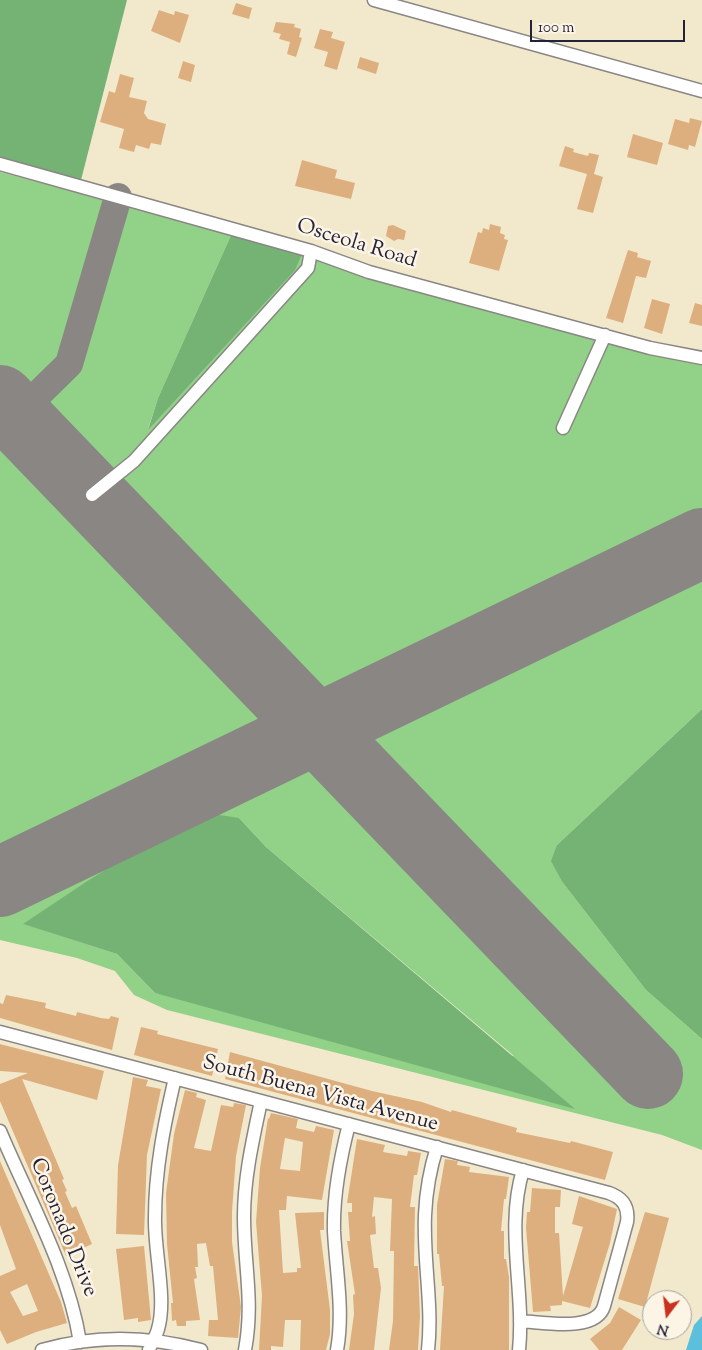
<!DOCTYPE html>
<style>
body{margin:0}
#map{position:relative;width:702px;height:1350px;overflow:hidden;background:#f2e9cd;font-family:"Sorts Mill Goudy",serif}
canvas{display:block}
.north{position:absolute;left:642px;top:1290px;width:50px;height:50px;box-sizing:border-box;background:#fcf5e5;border:1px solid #a5a1a1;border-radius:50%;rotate:195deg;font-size:14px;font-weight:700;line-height:20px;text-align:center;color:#22223b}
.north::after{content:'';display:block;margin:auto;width:18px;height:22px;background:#c8321e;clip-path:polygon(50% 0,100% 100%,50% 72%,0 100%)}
.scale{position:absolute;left:530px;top:20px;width:155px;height:22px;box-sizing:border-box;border:2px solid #22223b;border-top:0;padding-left:6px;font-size:15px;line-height:18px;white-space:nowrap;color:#22223b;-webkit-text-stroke:4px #fcf5e5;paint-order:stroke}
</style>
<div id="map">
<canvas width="702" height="1350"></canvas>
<div class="north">N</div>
<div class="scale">100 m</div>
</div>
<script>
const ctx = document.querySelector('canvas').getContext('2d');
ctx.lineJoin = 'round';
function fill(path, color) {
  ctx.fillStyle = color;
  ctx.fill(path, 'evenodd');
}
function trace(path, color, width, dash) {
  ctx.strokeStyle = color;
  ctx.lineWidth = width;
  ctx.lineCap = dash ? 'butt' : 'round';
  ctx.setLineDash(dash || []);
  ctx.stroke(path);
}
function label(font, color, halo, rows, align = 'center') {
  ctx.font = font + ' "Sorts Mill Goudy",serif';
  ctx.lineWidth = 5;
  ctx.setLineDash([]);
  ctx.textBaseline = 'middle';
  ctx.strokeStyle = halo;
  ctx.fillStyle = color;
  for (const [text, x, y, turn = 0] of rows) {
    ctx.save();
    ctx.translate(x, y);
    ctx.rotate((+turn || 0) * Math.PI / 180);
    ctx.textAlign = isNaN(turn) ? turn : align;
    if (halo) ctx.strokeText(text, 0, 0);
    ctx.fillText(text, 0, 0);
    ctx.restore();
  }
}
const green = new Path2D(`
 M0 172 232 233 158 398 148 429 302 254 702 361V709L557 845 563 883 646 990 702 1039V1150L662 1135 167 1010 134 995 115 971 77 958 0 940ZM239 818 266 847 514 1056 155 993 117 954 24 924Z`);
const forest = new Path2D(`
 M0 0H127L80 184 0 163Z
 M232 233 302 254 295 270 148 430 158 398Z
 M702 709V1039L646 990 563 883 551 861 557 845Z
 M200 812 239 818 266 847 575 1109 155 993 117 954 23 924 89 880Z`);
const water = new Path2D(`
 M702 1316V1350H686L694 1325Z`);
const taxiway = new Path2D(`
 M16 416 69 364 118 197`);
const runway = new Path2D(`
 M0 400 648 1074
 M0 882 702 543`);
const building = new Path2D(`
 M236 3 252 8 249 19 232 14Z
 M159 10 174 15 175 11 189 15 180 43 151 31Z
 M276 22 295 24 294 27 301 29 299 37 302 38 296 57 287 54 290 42 279 39 281 34 273 32Z
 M320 29 333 32 331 38 345 42 337 70 324 66 328 52 314 48Z
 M360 57 379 63 376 74 357 68Z
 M183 61 195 65 191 82 178 78Z
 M120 74 134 78 129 97 147 101 144 113 148 119 166 124 161 145 151 143 149 149 136 145 134 152 119 148 124 129 100 122 109 91 115 93Z
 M690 118 702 121 695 147 689 145 688 150 668 144 675 119 689 123Z
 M633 134 663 143 657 165 627 157Z
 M565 146 574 149 573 152 588 156 589 153 599 155 594 174 603 177 593 213 577 209 587 174 559 166Z
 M302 160 337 170 335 178 355 183 351 199 295 186Z
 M490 224 501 227 500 233 505 235 504 239 508 240 499 271 469 263 478 232 482 233 483 228 489 230Z
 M393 225 406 231 404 240 398 239 394 241 386 236 388 226Z
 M628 250 638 253 637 257 651 261 646 278 636 276 623 323 606 318Z
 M652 299 670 304 662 334 644 328Z
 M695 303 702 305V326L689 323Z
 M6 995 46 1003 45 1008 76 1016 77 1012 101 1018 109 1019 111 1016 119 1018 112 1050 0 1018V1003L3 1004Z
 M141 1027 158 1031 157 1034 218 1049 212 1076 134 1055Z
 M0 1044 104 1071 97 1100 22 1079 64 1179 62 1180 67 1191 65 1192 72 1208 76 1206 92 1244 66 1256 0 1101V1084L28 1073 0 1071Z
 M230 1052 372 1091 422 1102 451 1112 452 1110 517 1128 516 1132 570 1143 571 1141 613 1152 605 1180 225 1079Z
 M133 1077 148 1080 146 1086 161 1089 147 1155 144 1235 116 1234 118 1165Z
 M185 1090 197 1093 196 1097 206 1100 194 1148 211 1151 221 1105 233 1107 234 1103 246 1105 236 1156 232 1212V1242L241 1307 238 1338 208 1336 209 1320H218L213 1266H210L206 1243 197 1244 198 1267H195L197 1278 194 1279 200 1320 186 1321V1326H177L176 1320 172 1321 171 1303H173L167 1244 166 1193 174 1134Z
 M271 1113 298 1119 296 1128 314 1132 316 1126 334 1130 322 1200 287 1196 286 1210H279L283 1273 297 1272V1268H301L295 1213 324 1212V1230H320L330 1310V1334L326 1350H300L301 1320H285L283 1347 271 1346V1350H259L262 1296 256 1222 260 1168 268 1118 269 1119ZM285 1138 303 1142 300 1171 280 1169Z
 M357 1139 385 1145 383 1152 407 1156 408 1151 421 1153 417 1175H414L410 1207H415L414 1266H418L420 1316 418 1350H389L393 1321 394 1251H390L392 1199 374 1197 372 1217 375 1216 376 1234 370 1235 374 1268H378L381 1288 374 1350H349L354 1314 353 1295 355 1294 347 1241H350L348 1212H352V1203H347Z
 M445 1159 458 1161 457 1165 470 1167 469 1172 509 1177 506 1199H504L501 1231H504V1259H506L509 1277V1350H440L444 1286H442L439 1254H437V1205Z
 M0 1161 61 1302 67 1323 36 1332 7 1344 0 1330V1276L16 1269 0 1225ZM27 1284 38 1311 23 1316 10 1292Z
 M532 1188 561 1190 560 1207H555V1233H559L563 1296 583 1227 572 1224 579 1196 617 1209 610 1243 590 1308 562 1301V1305L550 1306 551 1311 533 1312 526 1228 527 1212H530Z
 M645 1212 669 1218 645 1307 618 1299Z
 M144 1246 151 1320 138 1322V1318L124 1320 116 1249Z
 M619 1307 641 1320 622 1350H599L590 1339 610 1323Z`);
const minor = new Path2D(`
 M374 0 702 91
 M0 164 311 251 369 272 650 348 702 358
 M563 428 605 335
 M92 495 134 461 308 268 311 251
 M0 1032 609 1193C623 1198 629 1207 627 1222L604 1306C596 1333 543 1322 520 1321
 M0 1131C29 1200 68 1268 80 1342
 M42 1350C94 1335 149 1336 201 1350
 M149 1350C151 1343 156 1337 158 1329 167 1299 154 1251 155 1218 155 1170 164 1125 175 1078
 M245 1350C254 1301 244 1265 244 1217 244 1177 253 1139 261 1101
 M337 1350C344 1310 336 1271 334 1231 333 1194 340 1159 349 1124
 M428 1350C433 1304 423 1261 425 1215 426 1192 430 1169 437 1147
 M519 1350C525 1290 505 1229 523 1170`);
const streetNames = [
 ["Osceola Road",356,245,17],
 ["South Buena Vista Avenue",320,1095,15],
 ["Coronado Drive",62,1228,68]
];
fill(green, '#91d188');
fill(forest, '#74b374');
fill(water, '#5cbfdb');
trace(taxiway, '#8a8684', 28);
trace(runway, '#8a8684', 70);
fill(building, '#ddaf7e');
trace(minor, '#8a8684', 15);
trace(minor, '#fff', 12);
label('21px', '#22223b', '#fcf5e5', streetNames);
</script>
